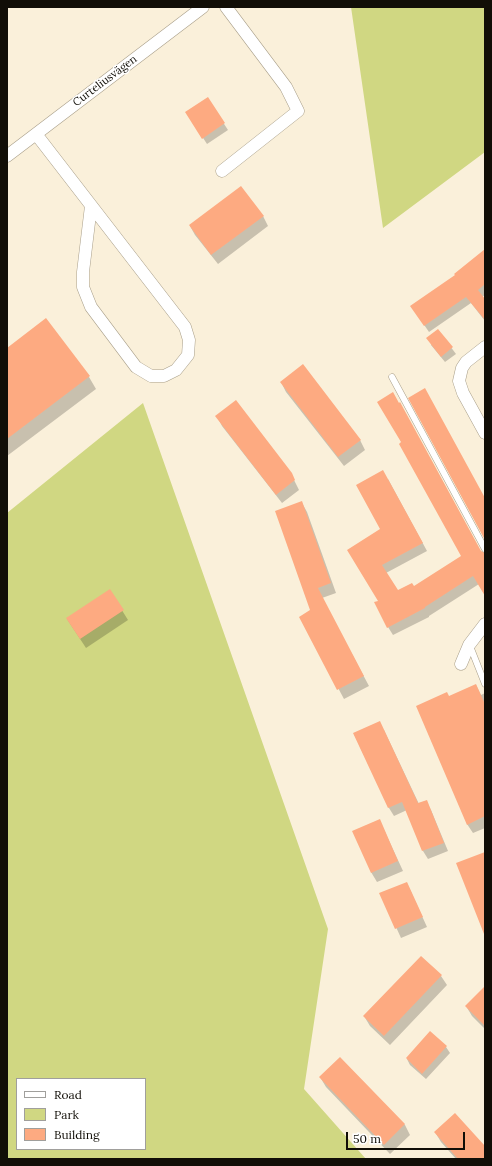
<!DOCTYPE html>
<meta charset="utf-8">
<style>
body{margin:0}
#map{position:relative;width:492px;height:1166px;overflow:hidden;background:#faf0da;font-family:Lora,serif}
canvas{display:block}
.frame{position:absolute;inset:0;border:8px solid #110e07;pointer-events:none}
.legend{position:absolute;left:16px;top:1078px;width:130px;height:72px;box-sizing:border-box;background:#fff;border:1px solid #a09f9c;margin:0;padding:5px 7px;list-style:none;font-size:12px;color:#110e07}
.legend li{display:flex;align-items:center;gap:8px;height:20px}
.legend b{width:20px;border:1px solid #a09f9c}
.scale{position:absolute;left:346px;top:1132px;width:119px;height:18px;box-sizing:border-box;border:2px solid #110e07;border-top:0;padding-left:5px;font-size:12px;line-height:14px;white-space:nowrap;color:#110e07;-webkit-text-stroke:3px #fff;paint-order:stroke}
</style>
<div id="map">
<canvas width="492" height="1166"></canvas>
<div class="frame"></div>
<ul class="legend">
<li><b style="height:5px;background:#fff"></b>Road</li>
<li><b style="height:11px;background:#d0d782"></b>Park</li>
<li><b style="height:11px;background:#fdaa81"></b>Building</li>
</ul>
<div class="scale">50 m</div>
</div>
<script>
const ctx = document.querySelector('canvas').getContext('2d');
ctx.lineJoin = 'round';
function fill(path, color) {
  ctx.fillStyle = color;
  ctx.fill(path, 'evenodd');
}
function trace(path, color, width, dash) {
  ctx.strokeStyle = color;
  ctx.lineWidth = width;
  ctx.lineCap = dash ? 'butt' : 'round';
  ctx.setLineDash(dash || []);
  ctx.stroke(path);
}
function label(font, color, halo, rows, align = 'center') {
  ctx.font = font + ' Lora,serif';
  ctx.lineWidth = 3;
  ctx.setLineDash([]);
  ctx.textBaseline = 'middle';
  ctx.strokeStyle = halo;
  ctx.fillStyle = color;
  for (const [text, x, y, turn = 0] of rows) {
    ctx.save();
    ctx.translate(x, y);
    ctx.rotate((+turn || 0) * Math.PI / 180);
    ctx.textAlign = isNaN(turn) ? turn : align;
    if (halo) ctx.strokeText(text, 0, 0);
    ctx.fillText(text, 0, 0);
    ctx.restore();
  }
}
const green = new Path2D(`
 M351 7H485V152L383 228Z
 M143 403 328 929 304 1089 366 1159H7V513ZM17 1079H145V1149H17Z`);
const shadow = new Path2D(`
 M207 98 228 130 207 144 190 118Z
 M263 216 268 226 218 264 195 235 190 226Z
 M485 250V295L482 297 485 301V321L471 303 429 332 416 313Z
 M45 320 89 377 96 389 7 456V349Z
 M438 330 456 354 445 362 431 345Z
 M281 382 360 440 365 450 344 466 286 392Z
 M217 416 291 474 299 490 282 503 222 426Z
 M388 479 427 551 386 573 398 592 485 564V594L479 584 429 616V617L393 635 388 627 379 601 381 530Z
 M302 503 307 512 336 593 322 598 369 686 344 699 300 617 312 611Z
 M110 591 128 620 86 648 67 619Z
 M476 685 481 695 485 693V828L473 833 467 824 449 697Z
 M384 730 419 804 426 801 431 810 448 851 428 859 423 851 407 810 394 816 389 808 354 734Z
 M380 821 403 871 377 882 371 872Z
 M407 883 427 927 401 938 381 894Z
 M421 957 441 976 447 985 390 1045 370 1026 364 1016Z
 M485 987V1029L472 1016 466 1006Z
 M430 1032 446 1047 450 1053 426 1079 410 1065 407 1059Z
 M340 1058 405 1125 410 1135 390 1154 326 1087 320 1077Z
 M435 1132 485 1148V1159H456L441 1142Z`);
const building = new Path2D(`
 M208 97 225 123 202 139 185 112Z
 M241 186 264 216 211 255 189 225Z
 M485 249V284L478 290 485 299V320L466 297 424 326 410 306 455 275 454 274Z
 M46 318 90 376 7 439V348Z
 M438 329 453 347 441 357 426 338Z
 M303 364 361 440 338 457 280 382Z
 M425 388 485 498V540L408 398Z
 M393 392 399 403 400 402 481 551 485 553V596L473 576 425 607V608L387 628 374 602 378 601 347 550 380 529 356 485 383 470 423 543 382 565 398 590 412 583 414 586 461 556 399 444 401 442 377 402Z
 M236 400 292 473 295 480 276 495 215 416Z
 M302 501 331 583 318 588 364 676 337 690 299 617 310 610 275 511Z
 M110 589 124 610 80 639 66 618Z
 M476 684 485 704V816L467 825 416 706 447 692 449 696Z
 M380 721 418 803 427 800 444 843 422 851 402 802 388 808 353 733Z
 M380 819 398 861 371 873 352 831Z
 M485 852V934H484L456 863Z
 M407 882 423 917 395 929 379 893Z
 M421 956 442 975 384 1036 363 1016Z
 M485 986V1026L465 1006Z
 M430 1031 447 1046 422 1074 406 1058Z
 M340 1057 405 1124 384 1145 319 1077Z
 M455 1113 485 1146V1159H458L434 1132Z`);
const lane = new Path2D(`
 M392 377 485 549
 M470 646 485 684`);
const street = new Path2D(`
 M36 134 185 327 189 340 188 355 176 370 164 376H151L136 367 91 307 83 287V272L91 206
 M7 156 203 7
 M222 171 298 111 286 87 226 7
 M485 347 466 362 462 368 459 381 463 393 485 433
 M461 664 469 645 485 624`);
const streetNames = [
 ["Curteliusvägen",105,81,-37]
];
fill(green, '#d0d782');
fill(shadow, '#0003');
fill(building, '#fdaa81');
trace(lane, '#a89e89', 7);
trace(street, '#a89e89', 13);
trace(lane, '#fff', 6);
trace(street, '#fff', 12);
label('11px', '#110e07', '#fff', streetNames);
</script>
